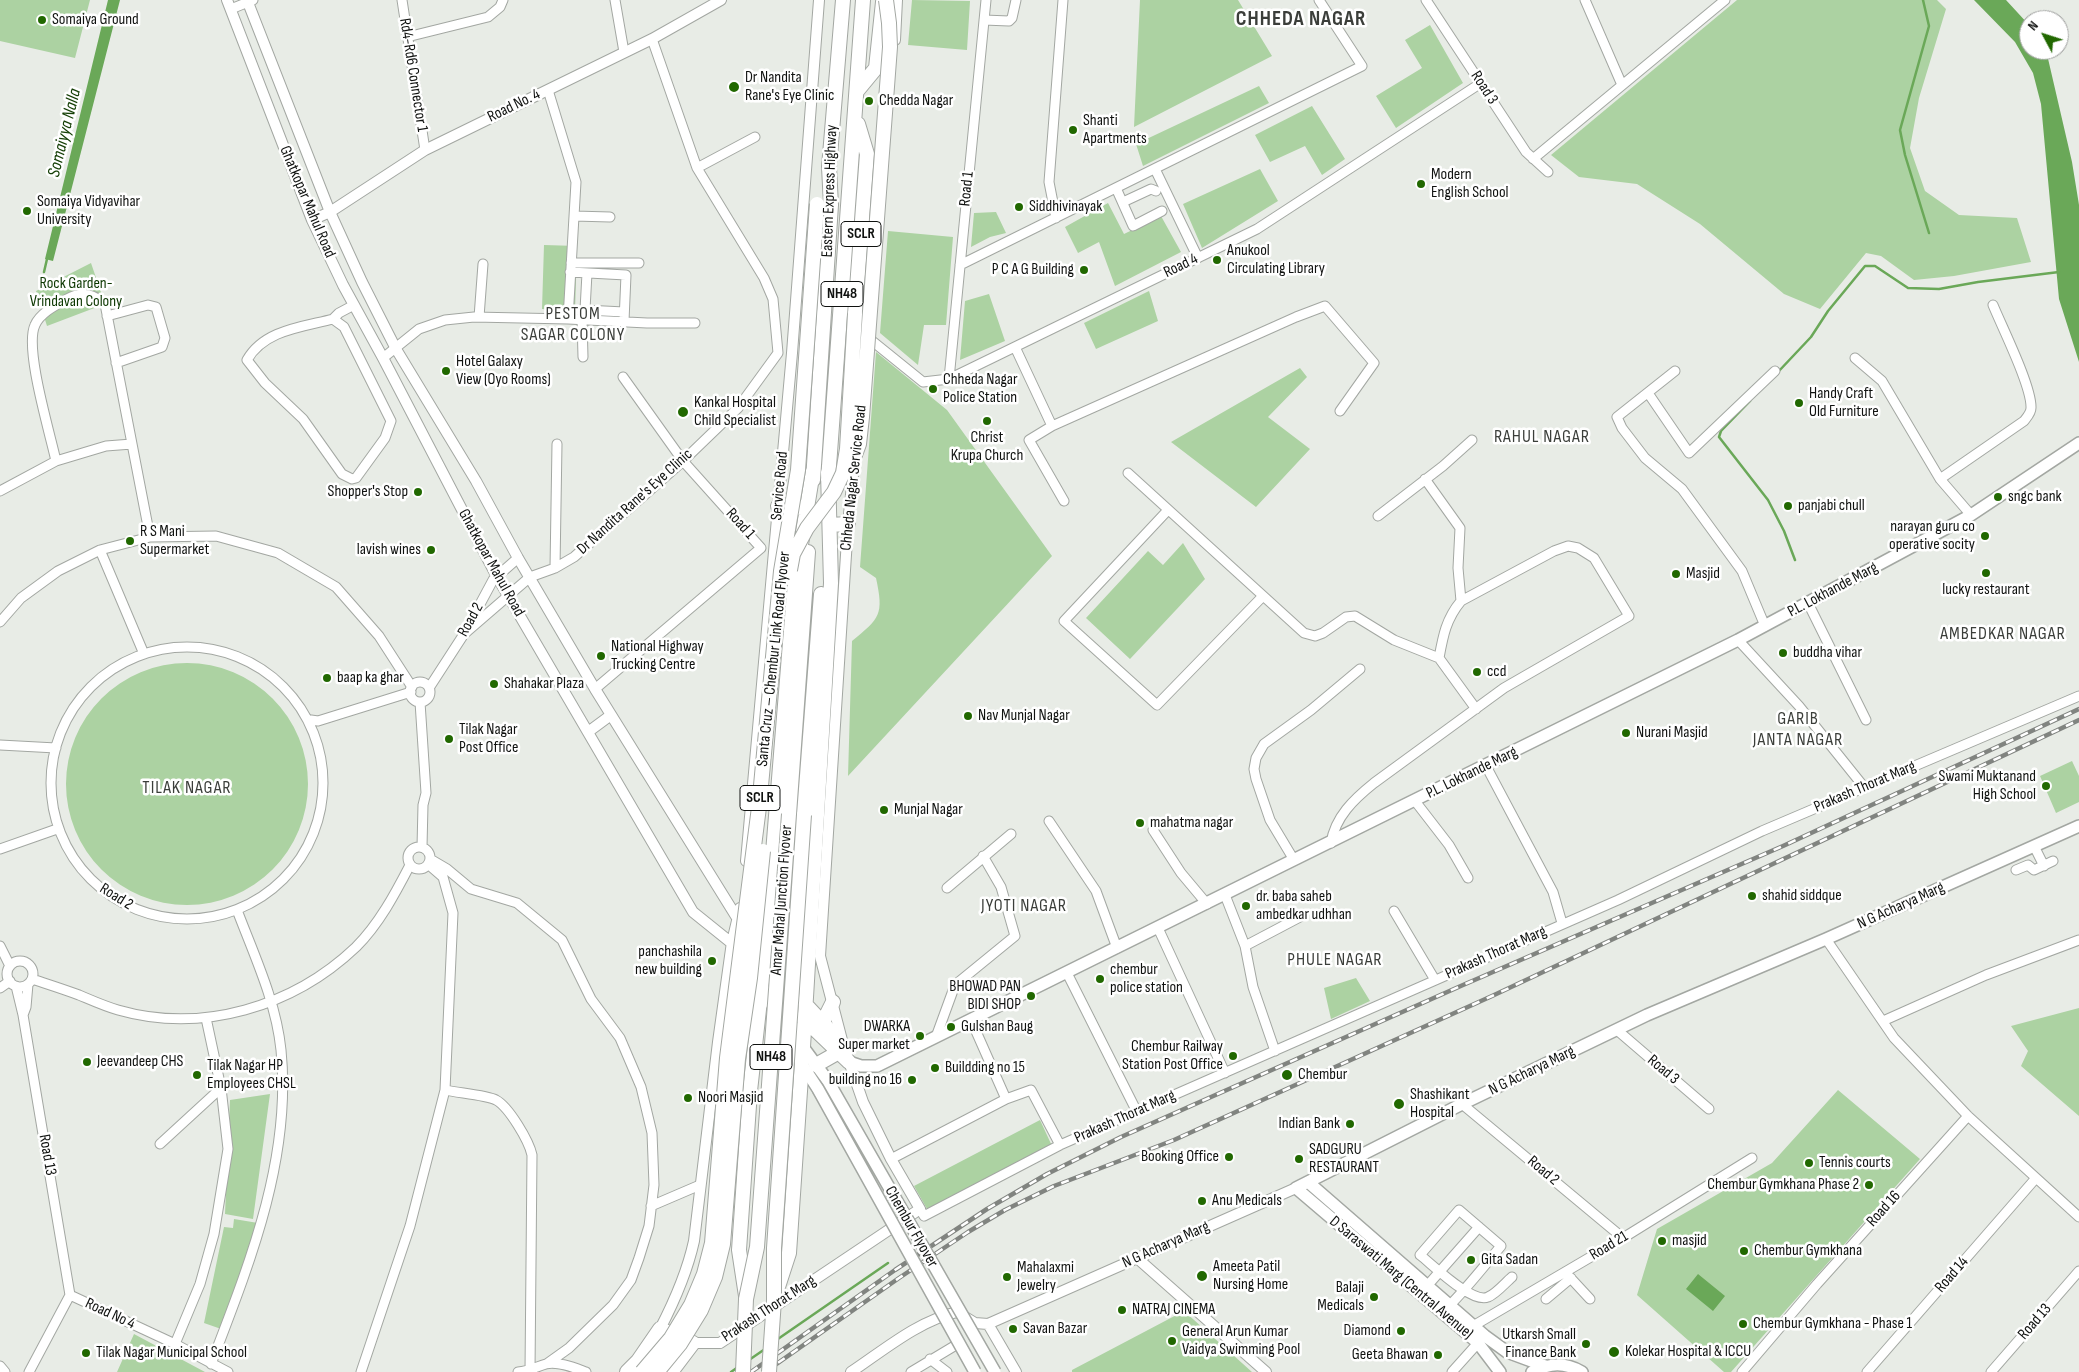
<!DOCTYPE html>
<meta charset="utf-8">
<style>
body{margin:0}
#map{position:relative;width:2079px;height:1372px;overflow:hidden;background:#e8ece6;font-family:"Sofia Sans Condensed",sans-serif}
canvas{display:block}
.north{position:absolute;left:2019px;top:10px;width:50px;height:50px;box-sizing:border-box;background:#fff;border:1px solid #9fa09f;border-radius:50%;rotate:310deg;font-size:14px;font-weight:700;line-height:20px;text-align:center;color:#101210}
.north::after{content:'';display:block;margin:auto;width:18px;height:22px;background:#216800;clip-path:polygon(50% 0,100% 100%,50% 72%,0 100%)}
</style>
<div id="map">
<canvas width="2079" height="1372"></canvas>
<div class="north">N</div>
</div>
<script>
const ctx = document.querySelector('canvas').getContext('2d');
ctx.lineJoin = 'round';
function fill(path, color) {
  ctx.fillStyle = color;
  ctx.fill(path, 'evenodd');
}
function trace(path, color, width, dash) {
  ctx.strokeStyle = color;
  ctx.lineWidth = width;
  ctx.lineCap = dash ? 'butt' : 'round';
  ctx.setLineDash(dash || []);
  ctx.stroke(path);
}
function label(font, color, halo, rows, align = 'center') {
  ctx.font = font + ' "Sofia Sans Condensed",sans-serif';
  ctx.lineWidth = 5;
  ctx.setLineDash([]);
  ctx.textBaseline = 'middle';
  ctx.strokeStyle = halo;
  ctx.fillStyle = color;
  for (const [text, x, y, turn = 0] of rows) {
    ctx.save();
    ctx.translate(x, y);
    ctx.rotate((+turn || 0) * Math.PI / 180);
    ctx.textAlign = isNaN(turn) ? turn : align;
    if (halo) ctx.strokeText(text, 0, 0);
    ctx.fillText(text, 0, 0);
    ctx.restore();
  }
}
const green = new Path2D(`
 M0 0H90L75 58 0 41Z
 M912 0 970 1 967 50 908 45Z
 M1140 0H1238L1272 56 1134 127Z
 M1737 0H1937L1946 9 1919 98 1910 148 1925 191 1959 215 2017 218 2031 262 1954 276 1914 280 1881 256 1866 253 1820 309 1784 294 1700 224 1637 184 1579 177 1551 155Z
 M1430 25 1463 83 1396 128 1376 96 1422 68 1405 40Z
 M1259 86 1269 103 1143 166 1136 144Z
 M1312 106 1345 159 1322 175 1305 146 1270 162 1255 135Z
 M1260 169 1278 201 1202 248 1183 204Z
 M1108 203 1124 234 1161 216 1181 252 1115 286 1099 242 1078 253 1065 227Z
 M996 212 1006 233 990 237 971 247 974 213Z
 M888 231 953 237 946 325H924L918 365 880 333Z
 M544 245 577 246 575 312 542 309Z
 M91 263 105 304 47 326 36 291Z
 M1149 291 1158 321 1096 349 1084 323Z
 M989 294 1005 341 960 360 965 301Z
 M876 352 947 410 1052 556 848 776 852 641C880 618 884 615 876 578L860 567Z
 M1300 368 1307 377 1268 417 1310 449 1256 507 1171 442Z
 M1183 543 1205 579 1130 659 1086 618 1148 551 1163 565Z
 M66 784a121 121 0 1 1 242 0a121 121 0 1 1-242 0Z
 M2072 761 2079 776V802L2056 813 2040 776Z
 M1356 978 1370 1001 1331 1019 1324 988Z
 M2079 1008V1116L2021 1066 2028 1051 2011 1026Z
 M1838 1090 1920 1159 1731 1372H1724L1637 1295 1657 1229 1772 1163Z
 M270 1094 253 1219 225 1214 230 1100Z
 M1040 1120 1052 1146 927 1209 914 1186Z
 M234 1219 258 1223 224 1330 204 1323 224 1227 233 1228Z
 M1184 1311 1252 1372H1072V1370Z
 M134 1334 205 1372H117Z`);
const water = new Path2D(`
 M108 0H120L53 261 45 259Z
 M1974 0H2006L2029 25V50H2046L2072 162 2079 205V362L2059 299 2041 104 2033 73 2015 42Z
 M1698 1274 1725 1296 1713 1311 1686 1289Z`);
const stream = new Path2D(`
 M1923 0 1929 26 1900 130 1905 155 1929 233
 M44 272 47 259
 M1778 372 1811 337 1828 311 1865 266H1875L1908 288 1939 289 1978 282 2059 272
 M1750 401 1721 431 1719 437 1768 500 1784 531 1795 560
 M775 1341 888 1263
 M749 1360 765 1349
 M731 1372 738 1367`);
const minor = new Path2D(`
 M402 0 425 150
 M615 0 624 52
 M1426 0 1526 152 1548 172
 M1585 0 1622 85
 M231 9 253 0
 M984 20 1009 21 1012 18 1016 0
 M407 37 488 17 500 7 503 0
 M548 90 576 182 568 319
 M1533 159 1725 0
 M697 168 755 137
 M1155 169 1198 258
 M1116 188 1133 226 1162 211
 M1123 202 1151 189 1156 191
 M574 216 610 217
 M1056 218 1049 182 1063 0
 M571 263H639
 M960 265 1362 66 1319 0
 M570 272 626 275 624 321
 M587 273 585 310 624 312
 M107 316 148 305 156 307 165 338 162 347 116 363
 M479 317 483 264
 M333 319C302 327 264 330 247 360L265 383 303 419 342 474 352 479 356 478 385 438 391 421 344 327 333 319 339 313 354 305
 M582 320 583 357
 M871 340 923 382 949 379 1257 229 1481 83
 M1015 347 1052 426
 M383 358 419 329 445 320 474 317 568 319 647 323H695
 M1855 358 1882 381 1940 479 1971 515
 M1675 371 1617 417 1622 428 1645 458 1682 489 1742 571 1765 626
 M949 379 986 0
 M1648 393 1689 453 1775 371
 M56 461C50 433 24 348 35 325 40 313 56 305 67 299 81 291 93 293 105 304L150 537
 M1128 473 1304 633 1315 636 1323 633 1346 617 1355 616 1394 640 1439 658 1476 709
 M1425 479 1460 528 1458 568 1461 601
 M1940 479 2024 421C2027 417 2031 413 2031 408 2032 387 2002 327 1993 305
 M0 491 56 461 106 446 132 444
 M1064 501 1029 440 1052 426 1296 317 1325 306 1374 363 1340 411
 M1168 510 1064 621 1157 705 1263 596
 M1378 516 1443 466 1472 440
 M100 550 144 654
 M555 568 557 444
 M1808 603 1866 720
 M0 622 21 598 58 571 100 550 150 537 216 536 278 553 336 587 379 636 412 687
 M464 634 530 577 555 568 574 557 683 461 738 408 778 353 773 299 764 278 697 168 652 39
 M1738 640 1799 706 1864 787
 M51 783a136 136 0 1 1 272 0a136 136 0 1 1-272 0Z
 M410 692a10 10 0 1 1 20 0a10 10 0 1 1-20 0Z
 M429 688 464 634 493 580 518 558
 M595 689 761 548 683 461 623 377
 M420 702 426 793 423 805 422 847
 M311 720 318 721 411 692
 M0 745 56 748
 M1486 766 1553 892 1562 923
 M1415 801 1449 845 1468 878
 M1049 821 1096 891 1117 948
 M1153 830 1181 873 1207 904
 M1331 843C1335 817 1354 799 1374 783L1504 688 1629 616 1594 558 1578 548 1568 546 1554 551 1461 601C1446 619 1443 636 1439 658
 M2034 846 2044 866
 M408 858a11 11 0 1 1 22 0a11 11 0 1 1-22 0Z
 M0 849 57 829
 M430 859 447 869 471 889 517 903 562 940 591 999 620 1038 641 1087 652 1133 654 1185 649 1226 639 1258 631 1280 613 1305 569 1348 548 1363
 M1294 860 1270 820 1256 779 1254 769 1256 758 1264 744 1311 710 1360 669
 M2016 870 2028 865 2034 870 2053 861
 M947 888 1011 834
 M1225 895 1245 946 1253 987 1275 1051
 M1394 911 1435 980
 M1158 928 1225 1073
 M1826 939 1894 1038 1968 1116 2079 1217
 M0 946 10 966
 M1245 946 1300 917
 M7 974a13 13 0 1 1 26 0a13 13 0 1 1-26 0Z
 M1067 973 1137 1112
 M32 979C47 984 63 989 79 995 91 1000 104 1006 118 1010 202 1034 293 1007 356 947 379 924 395 894 410 865
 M16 986 23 1015 70 1295
 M0 988 10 981
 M23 1015 26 1007 28 984
 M971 1020 1006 1099
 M1883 1021 1986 975 2079 940
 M1617 1030 1709 1109
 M936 1037 955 985 1015 936 1001 887 983 856
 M445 1090C458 1093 486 1095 496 1100 509 1107 529 1141 532 1155L530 1371
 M1462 1104 1623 1238
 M160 1144 221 1088
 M891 1159 1006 1099 1031 1090 1060 1145
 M651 1206 700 1185
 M920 1209 924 1216 1060 1145 1618 900 1762 831 2079 696
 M1565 1272 1590 1299
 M1427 1286 1479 1227
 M70 1295 175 1344 228 1372
 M1546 1299 1571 1278
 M1449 1306C1468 1287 1484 1266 1501 1246L1459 1210 1420 1255C1433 1265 1472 1304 1488 1297 1496 1294 1505 1283 1512 1277
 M1468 1329 1623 1238 1752 1158
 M175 1344 200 1284 214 1234 228 1149 221 1088 206 1018
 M930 1359 947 1372
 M211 1364C249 1265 292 1159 281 1050 276 1001 254 955 237 910
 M0 1366 5 1372
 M29 1372 70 1295
 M361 1372 410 1226 445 1090 453 913 443 877 428 864
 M518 1372C529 1371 536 1367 546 1364 558 1361 575 1368 586 1372
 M911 1372 956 1345
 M1452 1372 1478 1343
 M1742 1372 1817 1284 1968 1116
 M1867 1372 2036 1178
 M1991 1372 2079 1271`);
const tertiary = new Path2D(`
 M227 0 312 220 343 285 383 358 496 575 693 912 734 945
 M247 0 330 212 362 282 396 349 476 481 518 558 595 689 739 921
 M895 40 897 0
 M312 220 330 212 425 150 652 39 721 0
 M588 732 611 715
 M746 861 792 353 819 0
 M1137 1258 1266 1372
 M988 1324 1016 1372
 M660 1329C675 1300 687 1273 694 1241L718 1042 732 942 740 908
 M693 1343H720L920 1209 891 1159 863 1102 843 1044 820 956 848 524 854 465
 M851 1372C884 1350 918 1321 957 1312L975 1323 988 1324 1296 1188`);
const secondary = new Path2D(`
 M762 986 801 1063 818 1089
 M775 988 803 1047 828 1081
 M849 1062 861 1066H877L1738 640 1971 515 2079 443
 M1308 1182 1485 1336 1507 1352 1545 1366
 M1500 1372 1478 1343 1296 1188 1462 1104 1647 1015 1826 939 2079 826
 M1532 1372C1550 1363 1564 1362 1582 1372`);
const trunk = new Path2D(`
 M857 91 876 68 883 2
 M855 314 867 154 858 124
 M813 480 831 205 829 167 843 0
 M828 480 863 0
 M778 506 802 508
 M830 525 848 524
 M789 814 808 552
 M804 815 821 594
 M805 1004 835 1036
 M803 1018 849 1062
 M823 1022 833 1002
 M816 1065 839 1052
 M746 1296 739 1250 750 1091 764 964 795 581 813 471
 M775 1296 789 1253 803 1047 831 583 828 472
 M627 1372 638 1361 660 1329 693 1343 671 1372`);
const rail = new Path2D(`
 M751 1372 895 1270 987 1209 1047 1174 1121 1137 1463 985 1783 846 2079 709
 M765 1372 899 1278 968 1232 1005 1210 1054 1186 1174 1140 1492 996 2079 720`);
const secondaryBridge = new Path2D(`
 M828 1081 995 1372
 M818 1089 975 1372`);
const trunkBridge = new Path2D(`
 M849 471 859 444 862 417 890 47 889 23 886 0
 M790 570 793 554 807 528 834 492 843 473 847 449 855 314
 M642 1372 671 1338 691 1305 704 1274 712 1243 727 1058 759 807 781 571 798 470 817 204
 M657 1372 680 1344 701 1310 715 1277 723 1244 738 1059 750 978 763 851
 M743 1372 746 1299 757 1247 789 814
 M769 1372 774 1300V1248L804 815`);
const markers = [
 [42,20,5,"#216800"],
 [734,87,6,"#216800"],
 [869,101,5,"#216800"],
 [1073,130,5,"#216800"],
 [1421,184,5,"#216800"],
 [1019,207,5,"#216800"],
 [27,211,5,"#216800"],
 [1217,260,5,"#216800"],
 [1084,270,5,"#216800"],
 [446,371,5,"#216800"],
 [933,389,5,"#216800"],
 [1799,403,5,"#216800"],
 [683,412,6,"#216800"],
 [987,421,5,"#216800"],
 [418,492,5,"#216800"],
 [1998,497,5,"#216800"],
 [1788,506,5,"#216800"],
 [1985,536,5,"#216800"],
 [130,541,5,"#216800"],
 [431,550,5,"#216800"],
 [1986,573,5,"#216800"],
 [1676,574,5,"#216800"],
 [1783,653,5,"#216800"],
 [601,656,5,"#216800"],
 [1477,672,5,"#216800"],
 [327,678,5,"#216800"],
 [494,684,5,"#216800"],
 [968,716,5,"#216800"],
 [1626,733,5,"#216800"],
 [449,739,5,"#216800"],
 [2046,786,5,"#216800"],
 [884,810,5,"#216800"],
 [1140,823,5,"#216800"],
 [1752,896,5,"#216800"],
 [1246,906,5,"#216800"],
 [712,961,5,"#216800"],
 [1100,979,5,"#216800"],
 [1031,996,5,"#216800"],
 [951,1027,5,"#216800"],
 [920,1036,5,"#216800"],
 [1233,1056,5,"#216800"],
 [87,1062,5,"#216800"],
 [935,1068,5,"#216800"],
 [197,1075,5,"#216800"],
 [1287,1075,6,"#216800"],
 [912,1080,5,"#216800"],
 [688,1098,5,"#216800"],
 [1399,1104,6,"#216800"],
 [1350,1124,5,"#216800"],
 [1229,1157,5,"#216800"],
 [1299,1159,5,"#216800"],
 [1809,1163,5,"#216800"],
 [1869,1185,5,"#216800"],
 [1202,1201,5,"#216800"],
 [1662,1241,5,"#216800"],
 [1744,1251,5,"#216800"],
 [1471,1260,5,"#216800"],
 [1202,1276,6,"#216800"],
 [1007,1277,5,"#216800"],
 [1374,1297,5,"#216800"],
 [1122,1310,5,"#216800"],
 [1743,1324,5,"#216800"],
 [1013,1329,5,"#216800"],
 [1401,1331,5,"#216800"],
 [1172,1341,5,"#216800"],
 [1586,1344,5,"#216800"],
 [1614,1352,6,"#216800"],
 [86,1353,5,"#216800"],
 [1438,1355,5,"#216800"]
];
const shields = [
 [861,234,40],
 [842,294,42],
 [760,798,40],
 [771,1057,42]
];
const shieldNames = [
 ["SCLR",861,234],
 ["NH48",842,294],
 ["SCLR",760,798],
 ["NH48",771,1057]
];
const poiNames = [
 ["Somaiya Ground",52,20],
 ["Dr Nandita",745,78],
 ["Rane's Eye Clinic",745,96],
 ["Chedda Nagar",879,101],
 ["Shanti",1083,121],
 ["Apartments",1083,139],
 ["Modern",1431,175],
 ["English School",1431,193],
 ["Somaiya Vidyavihar",37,202],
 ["University",37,220],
 ["Siddhivinayak",1029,207],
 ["Anukool",1227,251],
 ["Circulating Library",1227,269],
 ["P C A G Building",1074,270,"right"],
 ["Hotel Galaxy",456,362],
 ["View (Oyo Rooms)",456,380],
 ["Chheda Nagar",943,380],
 ["Police Station",943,398],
 ["Handy Craft",1809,394],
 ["Old Furniture",1809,412],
 ["Kankal Hospital",694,403],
 ["Child Specialist",694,421],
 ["Christ",987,438,"center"],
 ["Krupa Church",987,456,"center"],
 ["Shopper's Stop",408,492,"right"],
 ["sngc bank",2008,497],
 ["panjabi chull",1798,506],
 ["narayan guru co",1975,527,"right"],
 ["operative socity",1975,545,"right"],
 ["R S Mani",140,532],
 ["Supermarket",140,550],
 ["lavish wines",421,550,"right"],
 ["Masjid",1686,574],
 ["lucky restaurant",1986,590,"center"],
 ["National Highway",611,647],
 ["Trucking Centre",611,665],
 ["buddha vihar",1793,653],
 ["ccd",1487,672],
 ["baap ka ghar",337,678],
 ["Shahakar Plaza",504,684],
 ["Nav Munjal Nagar",978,716],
 ["Tilak Nagar",459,730],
 ["Post Office",459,748],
 ["Nurani Masjid",1636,733],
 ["Swami Muktanand",2036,777,"right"],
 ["High School",2036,795,"right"],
 ["Munjal Nagar",894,810],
 ["mahatma nagar",1150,823],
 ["shahid siddque",1762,896],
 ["dr. baba saheb",1256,897],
 ["ambedkar udhhan",1256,915],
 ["panchashila",702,952,"right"],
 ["new building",702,970,"right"],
 ["chembur",1110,970],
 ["police station",1110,988],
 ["BHOWAD PAN",1021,987,"right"],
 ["BIDI SHOP",1021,1005,"right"],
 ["DWARKA",910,1027,"right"],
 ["Super market",910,1045,"right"],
 ["Gulshan Baug",961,1027],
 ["Chembur Railway",1223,1047,"right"],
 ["Station Post Office",1223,1065,"right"],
 ["Jeevandeep CHS",97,1062],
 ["Tilak Nagar HP",207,1066],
 ["Employees CHSL",207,1084],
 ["Buildding no 15",945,1068],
 ["Chembur",1298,1075],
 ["building no 16",902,1080,"right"],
 ["Shashikant",1410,1095],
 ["Hospital",1410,1113],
 ["Noori Masjid",698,1098],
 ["Indian Bank",1340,1124,"right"],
 ["SADGURU",1309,1150],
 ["RESTAURANT",1309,1168],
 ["Booking Office",1219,1157,"right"],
 ["Tennis courts",1819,1163],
 ["Chembur Gymkhana Phase 2",1859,1185,"right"],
 ["Anu Medicals",1212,1201],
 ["masjid",1672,1241],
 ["Chembur Gymkhana",1754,1251],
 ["Gita Sadan",1481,1260],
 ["Ameeta Patil",1213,1267],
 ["Nursing Home",1213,1285],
 ["Mahalaxmi",1017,1268],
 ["Jewelry",1017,1286],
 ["Balaji",1364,1288,"right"],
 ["Medicals",1364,1306,"right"],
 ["NATRAJ CINEMA",1132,1310],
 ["Chembur Gymkhana - Phase 1",1753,1324],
 ["Savan Bazar",1023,1329],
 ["Diamond",1391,1331,"right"],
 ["General Arun Kumar",1182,1332],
 ["Vaidya Swimming Pool",1182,1350],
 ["Utkarsh Small",1576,1335,"right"],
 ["Finance Bank",1576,1353,"right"],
 ["Kolekar Hospital & ICCU",1625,1352],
 ["Tilak Nagar Municipal School",96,1353],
 ["Geeta Bhawan",1428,1355,"right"]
];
const streetNames = [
 ["Rd4-Rd6 Connector 1",413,75,81],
 ["Road 3",1484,88,57],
 ["Road No. 4",514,106,-26],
 ["Road 1",967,189,-84],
 ["Eastern Express Highway",830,191,-88],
 ["Ghatkopar Mahul Road",307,202,67],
 ["Road 4",1181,266,-26],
 ["Chheda Nagar Service Road",854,478,-84],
 ["Service Road",780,486,-85],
 ["Dr Nandita Rane's Eye Clinic",635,502,-42],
 ["Road 1",740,524,48],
 ["Ghatkopar Mahul Road",491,563,61],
 ["P.L. Lokhande Marg",1833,590,-28],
 ["Road 2",471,620,-61],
 ["Santa Cruz – Chembur Link Road Flyover",774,659,-84],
 ["P.L. Lokhande Marg",1472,773,-26],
 ["Prakash Thorat Marg",1865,787,-23],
 ["Road 2",116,897,32],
 ["Amar Mahal Junction Flyover",782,900,-86],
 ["N G Acharya Marg",1901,906,-24],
 ["Prakash Thorat Marg",1496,953,-24],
 ["Road 3",1663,1070,40],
 ["N G Acharya Marg",1532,1071,-26],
 ["Prakash Thorat Marg",1125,1117,-24],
 ["Road 13",47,1155,80],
 ["Road 2",1543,1171,40],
 ["Road 16",1884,1209,-48],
 ["Chembur Flyover",911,1227,60],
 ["N G Acharya Marg",1166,1245,-24],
 ["Road 21",1609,1246,-31],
 ["Road 14",1952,1275,-49],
 ["D Saraswati Marg (Central Avenue)",1401,1278,40],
 ["Prakash Thorat Marg",769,1309,-33],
 ["Road No 4",110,1314,25],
 ["Road 13",2035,1322,-49]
];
const parkNames = [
 ["Rock Garden-",76,284],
 ["Vrindavan Colony",76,302]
];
const waterNames = [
 ["Somaiyya Nalla",65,133,-76]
];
const neighbourhoodNames = [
 ["PESTOM",573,314],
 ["SAGAR COLONY",573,335],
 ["RAHUL NAGAR",1542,437],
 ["AMBEDKAR NAGAR",2003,634],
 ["GARIB",1798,719],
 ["JANTA NAGAR",1798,740],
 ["TILAK NAGAR",187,788],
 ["JYOTI NAGAR",1024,906],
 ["PHULE NAGAR",1335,960]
];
const districtNames = [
 ["CHHEDA NAGAR",1301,20]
];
fill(green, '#acd2a2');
fill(water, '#6aa858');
trace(stream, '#6aa858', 2.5);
trace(minor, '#a3a7a2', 11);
trace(tertiary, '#a3a7a2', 12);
trace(secondary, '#a3a7a2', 14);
trace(trunk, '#a3a7a2', 16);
trace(minor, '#fff', 9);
trace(tertiary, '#fff', 10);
trace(secondary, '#fff', 11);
trace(trunk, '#fff', 14);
trace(rail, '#818480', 4.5);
trace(rail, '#fff', 2.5, [8]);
trace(secondaryBridge, '#a3a7a2', 14, []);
trace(trunkBridge, '#a3a7a2', 16, []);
trace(secondaryBridge, '#fff', 11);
trace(trunkBridge, '#fff', 14);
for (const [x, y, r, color] of markers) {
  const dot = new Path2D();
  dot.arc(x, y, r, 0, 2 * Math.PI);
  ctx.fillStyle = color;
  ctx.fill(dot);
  trace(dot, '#fff', 2);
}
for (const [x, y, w] of shields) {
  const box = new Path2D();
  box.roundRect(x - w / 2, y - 12.5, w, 25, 4);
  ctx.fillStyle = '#fff';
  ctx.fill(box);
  trace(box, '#101210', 1);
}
label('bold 15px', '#101210', null, shieldNames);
label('16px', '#101210', '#fff', poiNames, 'left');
label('16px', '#101210', '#fff', streetNames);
label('16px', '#0c3700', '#fff', parkNames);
label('italic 18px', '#164007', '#fff', waterNames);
ctx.letterSpacing = '1px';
label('18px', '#3b3e3a', '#fff', neighbourhoodNames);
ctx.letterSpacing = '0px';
ctx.letterSpacing = '1px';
label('bold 21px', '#3b3e3a', '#fff', districtNames);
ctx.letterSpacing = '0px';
</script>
